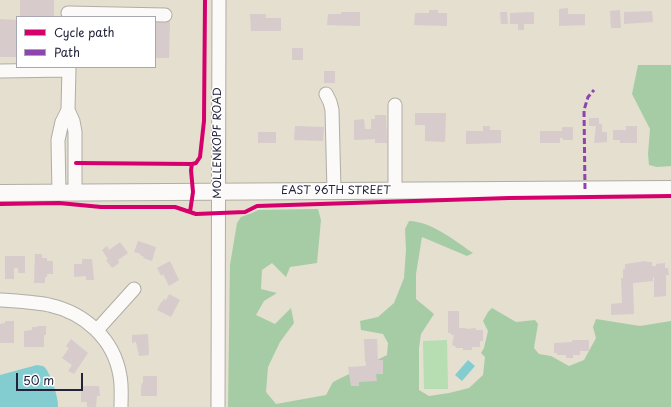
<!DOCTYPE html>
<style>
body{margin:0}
#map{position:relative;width:671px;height:407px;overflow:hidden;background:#e4dfcf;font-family:"Playpen Sans",sans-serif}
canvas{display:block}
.legend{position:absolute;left:16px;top:16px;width:140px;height:52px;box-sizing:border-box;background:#fff;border:1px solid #a7a7b1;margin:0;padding:5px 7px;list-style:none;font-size:12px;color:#22223b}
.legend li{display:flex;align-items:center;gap:8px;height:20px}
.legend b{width:20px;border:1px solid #a7a7b1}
.scale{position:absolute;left:16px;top:373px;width:67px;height:18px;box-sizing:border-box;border:2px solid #22223b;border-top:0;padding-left:5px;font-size:12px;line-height:14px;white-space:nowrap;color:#22223b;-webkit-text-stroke:3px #fff;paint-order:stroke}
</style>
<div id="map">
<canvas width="671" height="407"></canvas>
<ul class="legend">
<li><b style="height:5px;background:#d6006c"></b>Cycle path</li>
<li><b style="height:5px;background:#8e44ad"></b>Path</li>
</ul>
<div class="scale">50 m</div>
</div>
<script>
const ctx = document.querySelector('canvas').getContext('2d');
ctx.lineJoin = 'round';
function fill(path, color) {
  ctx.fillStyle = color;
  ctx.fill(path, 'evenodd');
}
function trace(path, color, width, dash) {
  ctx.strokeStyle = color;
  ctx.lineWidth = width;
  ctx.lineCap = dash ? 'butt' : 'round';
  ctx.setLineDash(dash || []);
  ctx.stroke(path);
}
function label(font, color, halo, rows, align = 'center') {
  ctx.font = font + ' "Playpen Sans",sans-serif';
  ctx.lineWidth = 3;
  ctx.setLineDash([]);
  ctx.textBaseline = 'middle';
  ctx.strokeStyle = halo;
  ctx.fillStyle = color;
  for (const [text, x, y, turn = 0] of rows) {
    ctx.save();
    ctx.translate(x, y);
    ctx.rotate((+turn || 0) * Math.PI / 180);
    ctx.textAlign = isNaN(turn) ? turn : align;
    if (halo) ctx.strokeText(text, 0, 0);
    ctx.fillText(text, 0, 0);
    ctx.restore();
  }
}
const green = new Path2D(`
 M447 340 448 389H424L423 341Z`);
const forest = new Path2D(`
 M638 65H671V166L657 167 649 165 648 154 650 129 632 94Z
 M318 209 321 220 317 263 290 267 286 277 272 263 262 270 261 289 277 293 264 301 256 315 275 324 291 308 294 323 280 342 268 367 266 392 276 404 326 395 333 382 387 355 388 343 383 334 361 330 360 321 378 317 394 303 404 278 406 250 405 229 409 221C431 221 455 241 473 253L467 256 422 237 416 274V299L434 314 421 334 419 348V390L429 396 449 393 469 388 483 375 485 357 481 353 484 348 488 331 483 321 488 312 492 308 516 322 535 320 538 324 534 348 539 354 551 356 569 366 584 360 596 338 593 327 596 319 640 326 671 321V407H228L230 265 237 223 241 217 252 213 258 210Z`);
const water = new Path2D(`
 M468 360 475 366 462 381 455 375Z
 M37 365C37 365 42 366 43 366 50 370 59 399 58 407H0V375Z`);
const building = new Path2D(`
 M20 0H54V17H20Z
 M568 8V14H585V25L559 26V9Z
 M429 10H438V13H447V26L414 25 415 13H429Z
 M620 10 621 28H611L610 11Z
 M652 11 653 22 624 24V12Z
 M341 12H360V26L327 25 328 14H341Z
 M500 12H507L508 24H501Z
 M534 12V24H524V30H518V24H510V13Z
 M250 14H266V18H281V31H251Z
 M0 19 17 20V57H0Z
 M155 21H170L169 58H155Z
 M292 48H303V60H292Z
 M324 71H335V83H324Z
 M415 113H446L445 142 425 141V125H415Z
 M375 115H386L387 143H375V139L354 140V120L364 119 365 129H371V119H375Z
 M589 118H599V124H602V132H607V142L594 143 596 126H589Z
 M295 126 324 127 323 141 294 140Z
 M483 126H490V130H501V143L466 144V131H483Z
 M626 126H637V143H620V140H613V130H625L626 131Z
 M562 127H573V140H563V138H560V143H540V131H562Z
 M258 132H276V143H258Z
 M138 241 156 247 152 261 143 258 144 257 140 255 141 254 134 252Z
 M120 242 128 253 118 260 119 263 112 268 106 260 108 259 102 250 107 246 109 250Z
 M35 254H42V258H47V261H53V274H47V277H45V283H34Z
 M5 256H25V273H18V268H14V279H5Z
 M82 259H92L94 280H86V276L74 277V264H82Z
 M170 261 179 280 169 286 163 274 161 276 157 268Z
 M646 261 647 262H652V266H656V264L665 263V268H668L669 275H666V296L654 297V277H653V281L633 283 634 314 611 315V304L622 303 621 278H623V269H625V264Z
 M169 294 180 300 171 317 157 310 161 302H162L164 299 166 300Z
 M448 311H459V328H466V329L476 328V330H483V341H480V347H472V350H463V348H456V347L452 345 454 335H451V333H448Z
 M5 321H14V343H0V324L5 323Z
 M37 326H46V335H44V347H24V331L32 330V327H37Z
 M148 334 149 355 139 356 136 342 132 343V335Z
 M71 339 88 353 74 374 68 371 72 365 62 358 69 348 66 346Z
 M364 339H377L378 360H383V374H376L377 381 359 382V386H351L348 367 366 366V362H365Z
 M572 340H589V351H580V355H573V358H566V355H557V353H554V343L572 342Z
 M143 376H157V396H141V387L142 383H143Z
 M81 386H99L100 396H97L96 407H87V402H81Z`);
const minor = new Path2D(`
 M68 13 165 15
 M0 71 69 70
 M326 94 330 102 332 110 334 191
 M68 110 73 121 75 132V193
 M395 191V105
 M59 193 58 140 62 122 68 110 69 67
 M0 300C16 301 33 302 49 305 85 313 114 339 120 376 122 386 121 397 121 407
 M97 330 134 289
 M218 407 219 0`);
const major = new Path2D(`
 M0 193 671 189`);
const quiet = new Path2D(`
 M585 189 584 110 588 97 594 90`);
const cycleway = new Path2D(`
 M76 163 192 164
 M0 204 59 203 101 207H175L196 214 245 212 257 206 509 198 671 196
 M190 212 193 192 191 170 192 164 196 163 200 157 204 121 205 0`);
const streetNames = [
 ["MOLLENKOPF ROAD",218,143,-90],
 ["EAST 96TH STREET",336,191]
];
fill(green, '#b6deb2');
fill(forest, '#a6cca5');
fill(water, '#83cdd1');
fill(building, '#d8cbcc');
trace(minor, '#b0ada5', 15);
trace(major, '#b0ada5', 18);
trace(minor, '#fbfaf8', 13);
trace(major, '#fbfaf8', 16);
trace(quiet, '#8e44ad', 3, [6, 3]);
trace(cycleway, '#d6006c', 4);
label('11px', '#22223b', '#fff', streetNames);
</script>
